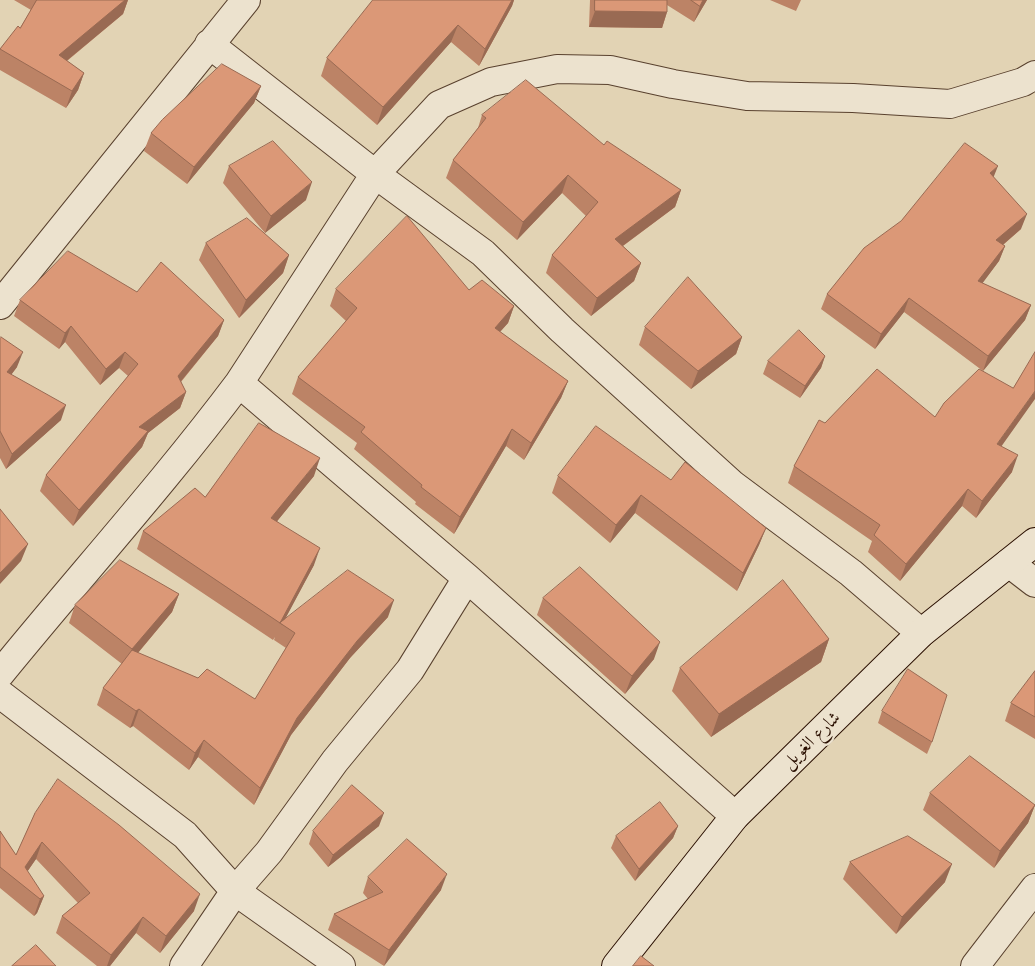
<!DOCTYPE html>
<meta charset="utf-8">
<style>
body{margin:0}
canvas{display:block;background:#e2d3b4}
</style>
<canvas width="1035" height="966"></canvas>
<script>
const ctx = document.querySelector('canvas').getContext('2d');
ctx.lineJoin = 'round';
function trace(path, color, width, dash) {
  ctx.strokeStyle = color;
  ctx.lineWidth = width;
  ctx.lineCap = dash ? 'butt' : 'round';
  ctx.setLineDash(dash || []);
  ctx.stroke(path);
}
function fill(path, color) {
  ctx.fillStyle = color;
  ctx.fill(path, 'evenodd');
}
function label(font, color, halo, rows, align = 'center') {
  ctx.font = font + ' Cardo,Amiri,serif';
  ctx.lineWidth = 4.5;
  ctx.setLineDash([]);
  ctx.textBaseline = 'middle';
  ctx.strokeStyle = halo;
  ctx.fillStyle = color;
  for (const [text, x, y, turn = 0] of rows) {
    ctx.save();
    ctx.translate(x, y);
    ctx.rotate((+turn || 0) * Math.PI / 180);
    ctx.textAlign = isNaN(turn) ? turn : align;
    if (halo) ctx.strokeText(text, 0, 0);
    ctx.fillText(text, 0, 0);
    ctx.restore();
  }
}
const street = new Path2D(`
 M209 44 375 174 483 253 562 330 733 485 851 573 921 633
 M0 305 246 0
 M239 383 375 174 439 105 491 82 557 69 610 70 673 84 747 96 853 98 950 104 1023 82 1035 75
 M1009 563 1035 583
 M0 674C79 577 164 483 239 383L467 578 735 816
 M0 694 185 835 235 891 341 966
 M184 966 235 891 269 852 335 761 410 670 467 578
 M975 966 1035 888`);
const secondary = new Path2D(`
 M616 966 735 816 921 633 1035 542`);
const wall = new Path2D(`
 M14 0H128L123 14 67 61 84 73 78 90 66 108 0 70V49L20 28 31 10Z
 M373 0H514L512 6 479 66 451 42 377 125 321 76 327 58Z
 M590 0H707L694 22 667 5V12L662 28 589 27Z
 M770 0H801L796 11Z
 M261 86 254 103 187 184 144 151 151 133Z
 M482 115 604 145 681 190 675 207 623 246 641 263 634 281 591 316 546 273 552 255 586 216 562 193 517 240 446 178 453 160 478 128Z
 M229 166 306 200 265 233 223 183Z
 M994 178 1021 229 1003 245 1005 246 999 261 982 283 1031 305 1025 320 983 371 904 312 875 349 821 309 827 294Z
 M206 243 289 255 283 273 239 318 199 260Z
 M336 289 469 290 514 306 508 323 500 332 568 381 561 398 524 460 506 446 454 534 415 504 416 502 354 449 357 443 292 394 298 377 346 321 330 306Z
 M137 292 224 320 218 336 181 382 186 392 180 408 148 433 142 447 73 526 40 491 46 475 128 376 119 368 100 385 65 342 59 349 14 316 20 300Z
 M645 327 742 337 736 354 691 389 639 345Z
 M0 338 17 367 11 375 61 420 6 469 0 458Z
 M825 356 821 368 800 398 763 374 768 361Z
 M935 417 1001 446 1012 472 976 518 962 506 900 581 868 552 872 541 788 483 794 466 825 423Z
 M314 476 277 521 314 565 284 620 388 617 350 658 291 735 254 805 198 757 189 770 133 726 130 728 97 705 103 688 122 664 69 623 75 605 179 594 172 612 138 653 198 678 255 699 286 648 274 640 275 637 273 640 137 549 143 531 205 497Z
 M558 476 671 480 766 528 759 545 737 591 635 513 610 543 552 493Z
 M543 598 654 659 625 694 537 615Z
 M829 639 821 662 711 737 672 691 680 668Z
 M1035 671V739L1005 721 1011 703Z
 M882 711 932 742 927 754 878 723Z
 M930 793 1035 805 1028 823 994 868 923 810Z
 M35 813 194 911 160 953 136 933 110 966H97L56 933 62 916 78 903 36 859 27 872 44 896 37 913 34 916 0 888V831L16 855Z
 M379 826 328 867 309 844 313 831Z
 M678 826 673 838 635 881 611 848 616 836Z
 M850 862 945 882 896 934 843 879Z
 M368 877 441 890 384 966 328 930 334 914 368 899 363 893Z`);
const shadedWall = new Path2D(`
 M125 0H128L123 14 53 72 59 55Z
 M512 0H514L512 6 479 66 485 49Z
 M703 0H707L694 22 700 6Z
 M595 11 667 12 662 28 589 27Z
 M458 25 451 42 377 125 383 107Z
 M84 73 78 90 66 108 72 91Z
 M261 86 254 103 187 184 194 167Z
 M998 166 992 181 990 173Z
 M568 175 562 193 517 240 523 222Z
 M312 182 306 200 265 233 271 216Z
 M681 190 675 207 609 256 615 239Z
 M1027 214 1021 229 991 255 996 240Z
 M1005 246 999 261 973 296 978 281Z
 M289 255 283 273 239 318 246 300Z
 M641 263 634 281 591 316 597 298Z
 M909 298 904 312 875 349 881 334Z
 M1031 305 1025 320 983 371 988 356Z
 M514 306 508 323 488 345 495 328Z
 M224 320 218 336 172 392 178 376Z
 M71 326 65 342 59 349 65 333Z
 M742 337 736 354 691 389 698 371Z
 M23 352 17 367 1 388 7 372Z
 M125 352 119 368 100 385 106 369Z
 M825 356 821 368 800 398 805 386Z
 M568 381 561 398 524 460 531 443Z
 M1035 391V399L991 461 997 444Z
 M186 392 180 408 148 433 142 447 73 526 79 510 139 427Z
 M66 405 61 420 6 469 12 454Z
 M512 429 506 446 454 534 460 517Z
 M1018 455 1012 472 976 518 982 501Z
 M320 458 314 476 265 536 271 518Z
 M968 489 962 506 900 581 906 564Z
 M641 495 635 513 610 543 616 525Z
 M766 528 759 545 737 591 743 573Z
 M28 544 21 561 0 584V573Z
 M320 548 314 565 282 625 280 623 273 640 280 623Z
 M179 594 172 612 126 667 132 649Z
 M394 600 388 617 350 658 291 735 254 805 260 788 297 718 357 641Z
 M829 639 821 662 711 737 719 714Z
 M660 642 654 659 625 694 632 676Z
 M139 709 133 726 130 728 136 711Z
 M204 740 198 757 189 770 195 753Z
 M1035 805 1028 823 994 868 1000 851Z
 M384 813 379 826 328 867 333 855Z
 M678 826 673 838 635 881 639 869Z
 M42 842 36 859 20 882 25 867Z
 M952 864 945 882 896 934 902 917Z
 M447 874 441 890 384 966 389 950Z
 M200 894 194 911 160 953 166 936Z
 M44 896 37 913 34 916 40 899Z
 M143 917 136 933 110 966H107L111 955Z`);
const building = new Path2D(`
 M37 0H125L59 55 84 73 72 91 0 49 18 26 20 28Z
 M373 0H512L485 49 458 25 383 107 327 58Z
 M595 0H667V12L595 11Z
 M691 0H703L700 6Z
 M222 64 261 86 194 167 151 133 162 120Z
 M526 80 604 145 607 141 681 190 615 239 641 263 597 298 552 255 598 202 568 175 523 222 453 160 486 118 482 115Z
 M273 141 312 182 271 216 229 166Z
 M965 143 998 166 990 173 1027 214 996 240 1005 246 978 281 1031 305 988 356 909 298 881 334 827 294 864 248 901 221Z
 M407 216 469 290 482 280 514 306 495 328 568 381 531 443 512 429 460 517 421 487 422 485 361 432 365 427 298 377 357 308 336 289Z
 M247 218 289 255 246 300 206 243Z
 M68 251 137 292 161 262 224 320 178 376 186 392 139 427 148 431 79 510 46 475 138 364 125 352 106 369 71 326 65 333 20 300Z
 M688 277 742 337 698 371 645 327Z
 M799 330 825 356 805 386 768 361Z
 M1 337 23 352 7 372 66 405 12 454 0 431V338Z
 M1035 352V391L997 444 1018 455 982 501 968 489 906 564 874 535 880 525 794 466 819 420 825 423 877 369 935 417 944 403 979 369 1013 388Z
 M259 423 320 458 271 518 320 548 280 623 143 531 195 488 205 497Z
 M596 426 671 480 685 462 766 528 743 573 641 495 616 525 558 476Z
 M0 509 28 544 0 573Z
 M120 560 179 594 132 649 75 605Z
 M580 567 660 642 632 676 543 598Z
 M348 570 394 600 357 641 297 718 260 788 204 740 195 753 139 709 136 711 103 688 132 650 198 678 207 669 255 699 295 633 280 623Z
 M783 580 829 639 719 714 680 668Z
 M908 669 947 695 932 742 882 711Z
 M1035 671V717L1011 703Z
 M970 756 1035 805 1000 851 930 793Z
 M58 779 119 825 200 894 166 936 143 917 111 955 62 916 90 893 42 842 25 867 44 896 40 899 0 867V831L16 855 35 813Z
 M352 785 384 813 333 855 313 831Z
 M660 802 678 826 639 869 616 836Z
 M908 836 952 864 902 917 850 862Z
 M407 839 447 874 389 950 334 914 383 892 368 877Z
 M36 945 56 966H12Z
 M641 956 654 966H633Z`);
const streetNames = [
 ["شارع الغويل",812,741,-44]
];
trace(street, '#59412e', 30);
trace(secondary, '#2b1002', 30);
trace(street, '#ece2ce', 28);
trace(secondary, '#ece2ce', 28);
fill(wall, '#bc8366');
fill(shadedWall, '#996a53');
fill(building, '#db9877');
trace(building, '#996a53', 1);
label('18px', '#2b1002', '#ece2ce', streetNames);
</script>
